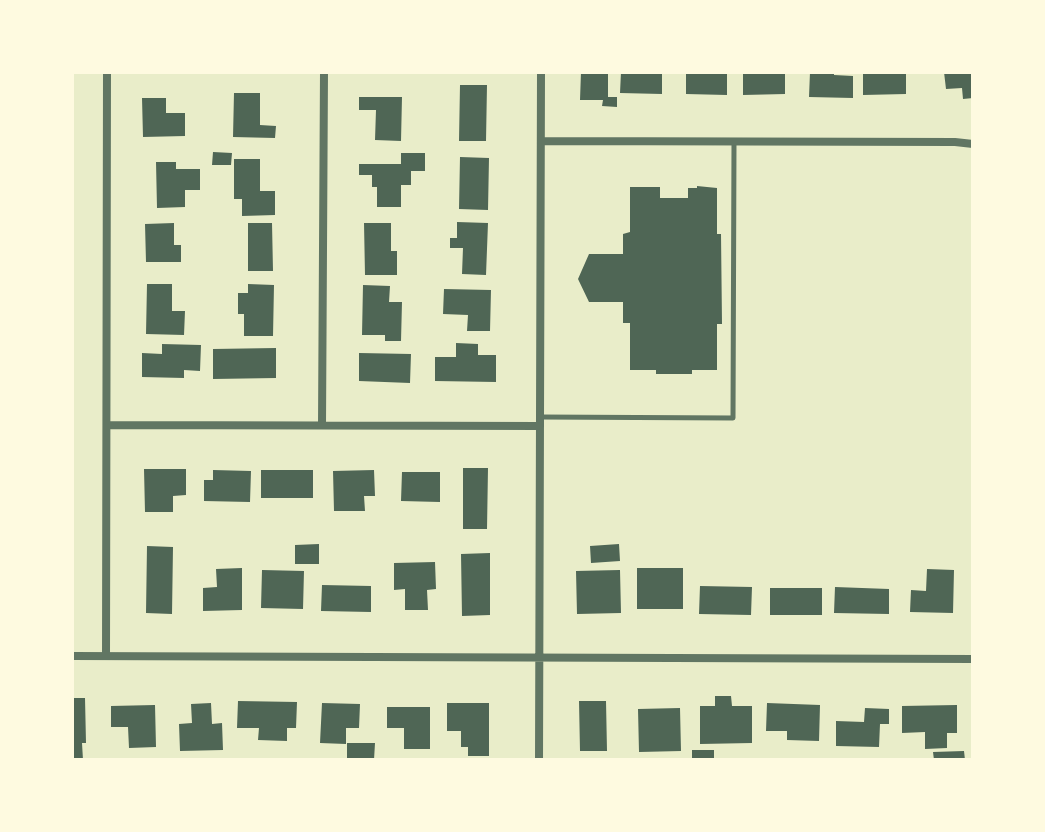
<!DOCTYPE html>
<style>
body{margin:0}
#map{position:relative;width:1045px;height:832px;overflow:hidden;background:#e9edc9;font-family:"Fira Sans",sans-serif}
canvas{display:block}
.frame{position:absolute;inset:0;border:74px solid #fefae0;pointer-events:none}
</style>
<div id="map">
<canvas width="1045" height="832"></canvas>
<div class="frame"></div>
</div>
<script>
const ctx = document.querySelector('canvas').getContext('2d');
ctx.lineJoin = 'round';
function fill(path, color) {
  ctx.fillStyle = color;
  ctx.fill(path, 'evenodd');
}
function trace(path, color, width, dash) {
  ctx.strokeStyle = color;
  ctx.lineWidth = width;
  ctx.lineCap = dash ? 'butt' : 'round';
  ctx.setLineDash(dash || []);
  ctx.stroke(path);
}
const building = new Path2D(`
 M581 72H608V97H617V107L602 106 603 100H580Z
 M621 72H662V94L620 93Z
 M686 72H727V95L686 94Z
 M743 72H785V94L743 95Z
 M810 72H834V75L853 76V98L809 97Z
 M863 72H906V94L863 95Z
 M944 72H973V98L963 99 962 88 946 89Z
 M460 85H487L486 141H459Z
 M234 93H260V125L276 126 275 138 233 137Z
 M359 97H402L401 141 375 140 376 110H359Z
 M142 98H166V113H185V136L143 137Z
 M213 152 232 153 231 165H212Z
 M401 153H425V171H411V185H401V207H377V187H372V175H359V164H401Z
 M460 157 489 158 488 210 459 209Z
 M234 159H260V191H275V215L242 216V199H234Z
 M156 162H176V169H200V190H185V207L157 208Z
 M697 186 717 188V234H721L722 324H717V370H692V374H656V370H630V323H623V302H589L578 279 589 254H623V234L630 232V187H660V198H688V188H697Z
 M457 222 488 223 486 275 462 274 463 248H450V238H457Z
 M174 223V245H181V262H146L145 224Z
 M248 223H272L273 271H248Z
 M364 223H391V251H397V275H365Z
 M147 284H172V311H185L184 335 146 334Z
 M248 284 274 285 273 336H244V314H238V293H248Z
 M363 285 390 286 389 302H402L401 341H385V335H362Z
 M444 289 491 290 490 331H467L468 315 443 314Z
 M456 343 478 344V355H496V382L435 381V357H456Z
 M162 344 201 345 200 371 184 370V378L142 377V353L162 354Z
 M276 348V378L213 379V349Z
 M359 353 411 354 410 383 359 381Z
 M463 468H488L487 529H463Z
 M144 469H186V495L173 496V512H145Z
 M213 470 251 471 250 502 204 501V480H213Z
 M261 470H313V498H261Z
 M374 470 375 496H364L365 511H334L333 471Z
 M402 472H440V502L401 501Z
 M319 544V564H295V545Z
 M619 544 620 561 591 563 590 546Z
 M147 546 173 547 172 614 146 613Z
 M490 553V615L462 616 461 554Z
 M435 562 436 589 427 590 428 610H405V589L394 590V563Z
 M242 568V610L203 611V588L217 587 216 569Z
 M637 568H683V609H637Z
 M927 569 954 570 953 613 910 612 911 590 926 591Z
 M262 570 304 571 303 609 261 608Z
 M620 570 621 613 577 614 576 571Z
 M322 585 371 586V612L321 611Z
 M700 586 752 587 751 615 699 614Z
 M835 587 889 589V614L834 613Z
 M770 588H822V615H770Z
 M715 696H731L732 706H752V743L700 744V706H715Z
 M72 698H85L86 743H82L83 760H72Z
 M238 701 297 702 296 728H287V741L258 740 259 728H237Z
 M579 701H606L607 751H580Z
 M211 703 212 724 222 723 223 750 180 751 179 724 192 723 191 704Z
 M322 703 360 704 359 728H346V744L320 743Z
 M447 703H489V756H468V747H461V731H447Z
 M767 703 820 705 819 741 787 740V731H766Z
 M155 705 156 747 129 748 128 727H111V706Z
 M957 705V733H947V748L925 749V732L902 733V706Z
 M387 707H430V749H404V728H387Z
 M680 708 681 751 639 752 638 709Z
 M865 708 889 709V724H880L879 747 836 746V721L864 722Z
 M347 743H375L374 760H347Z
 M692 750H714V760H692Z
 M964 751 965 760H934L933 752Z`);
const service = new Path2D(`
 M540 417 733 418 734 142`);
const minor = new Path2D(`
 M541 141 955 142 973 144
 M107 425 540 426
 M322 425 324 72
 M72 656 973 659
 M106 656 107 72
 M539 760 541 72`);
fill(building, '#4f6655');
trace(service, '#617663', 5);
trace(minor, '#617663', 8);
</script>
